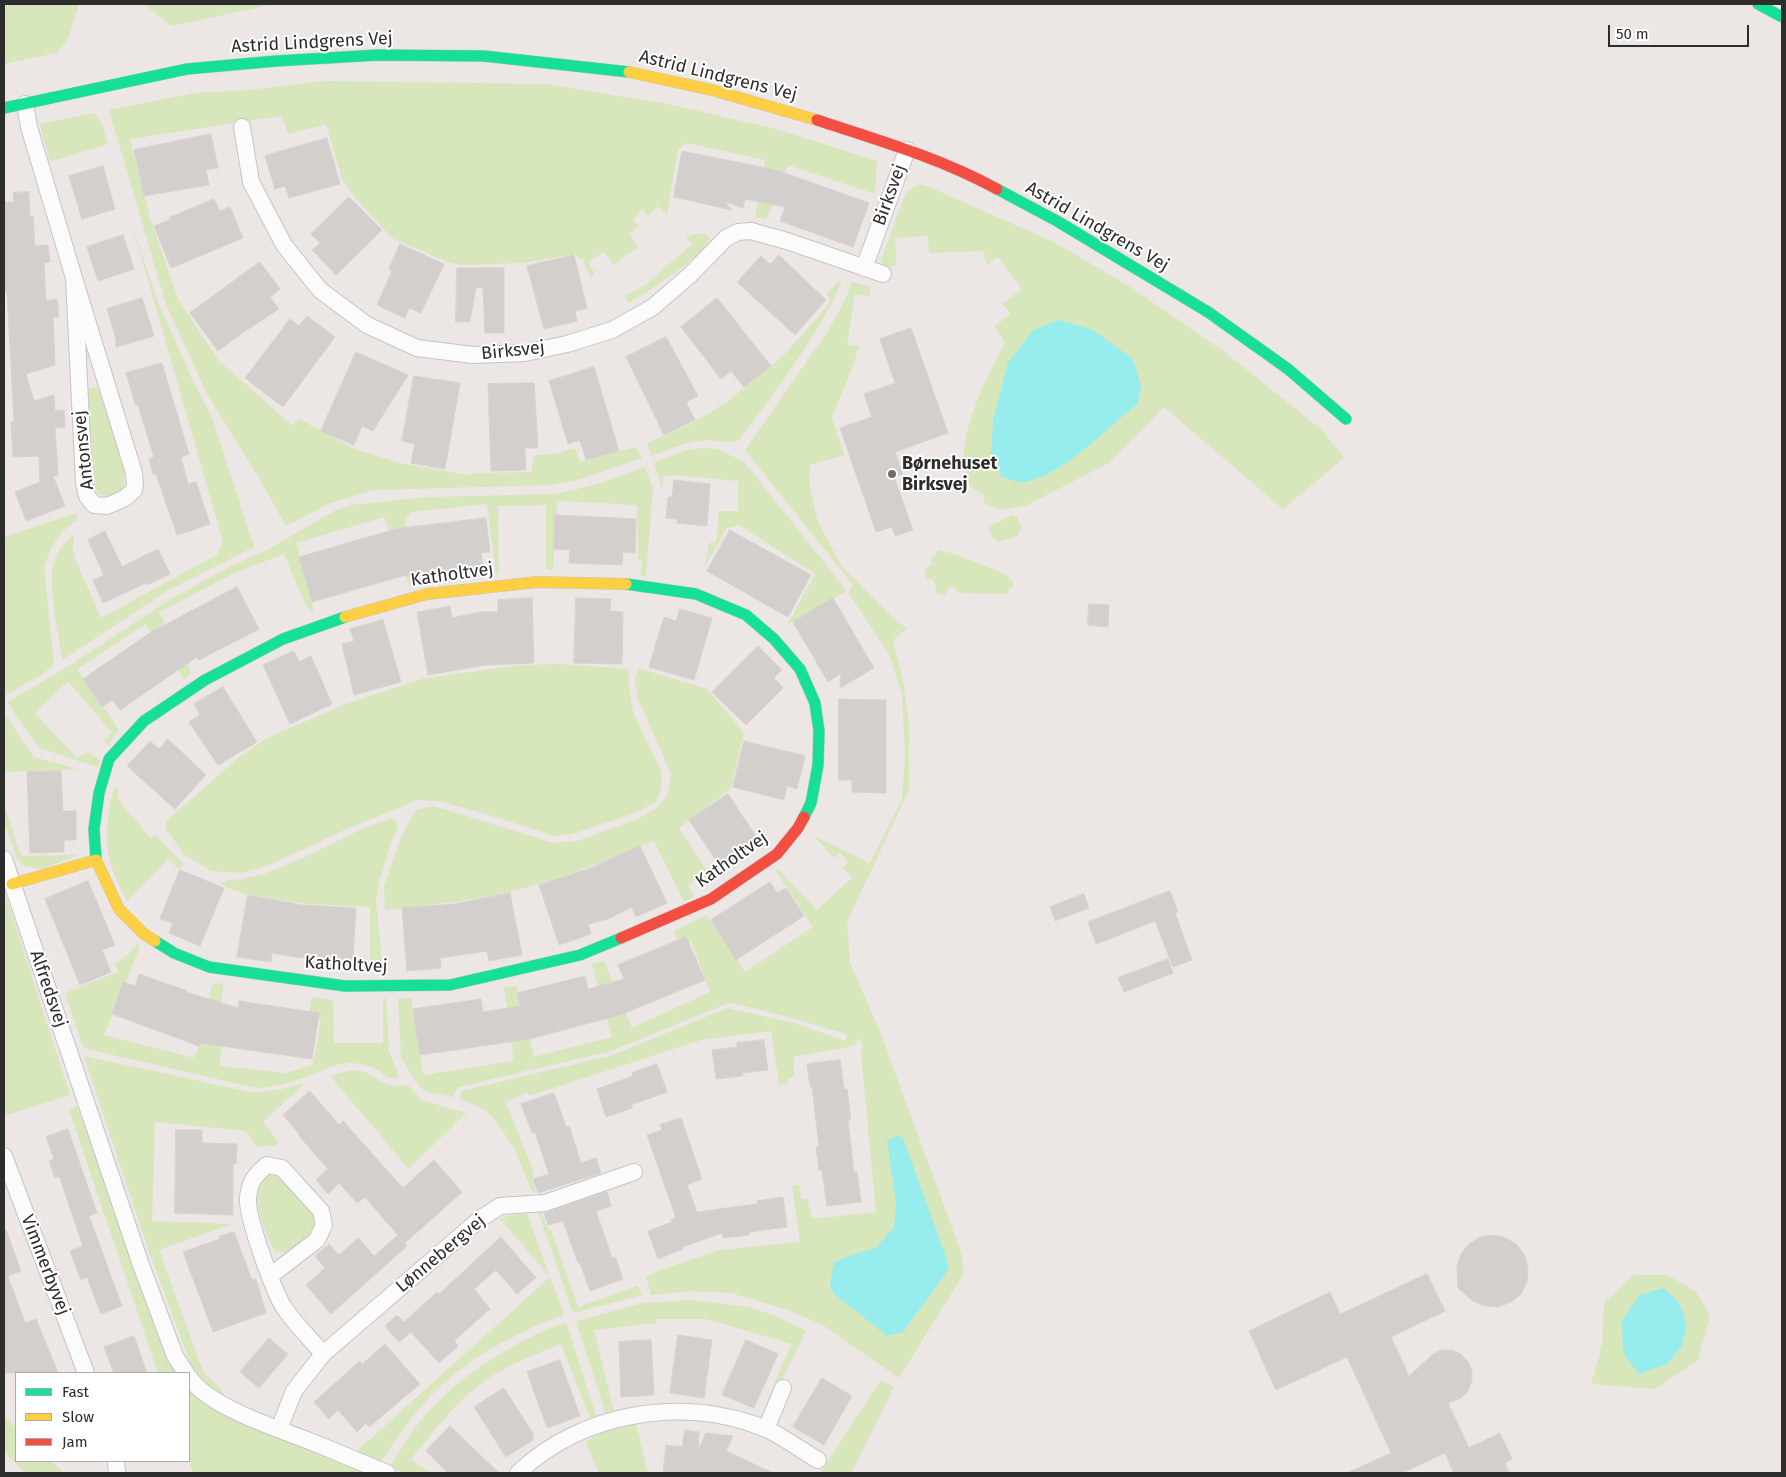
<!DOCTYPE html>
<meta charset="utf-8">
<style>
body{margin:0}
#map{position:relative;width:1786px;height:1477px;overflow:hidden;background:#ece6e4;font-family:"Fira Sans",sans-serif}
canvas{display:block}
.frame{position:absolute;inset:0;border:5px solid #2d2d2d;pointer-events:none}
.legend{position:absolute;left:15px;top:1372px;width:175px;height:90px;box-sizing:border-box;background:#fff;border:1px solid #ababab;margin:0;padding:6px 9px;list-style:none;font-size:15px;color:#2d2d2d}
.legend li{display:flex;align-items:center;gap:10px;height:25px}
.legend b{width:25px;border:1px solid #ababab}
.scale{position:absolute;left:1608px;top:25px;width:141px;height:22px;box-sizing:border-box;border:2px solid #2d2d2d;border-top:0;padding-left:6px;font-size:15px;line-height:18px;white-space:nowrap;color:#2d2d2d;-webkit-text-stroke:4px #fff;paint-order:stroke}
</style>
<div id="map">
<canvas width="1786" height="1477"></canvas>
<div class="frame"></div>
<ul class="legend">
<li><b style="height:6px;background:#16e098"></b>Fast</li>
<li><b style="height:6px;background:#ffcf43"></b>Slow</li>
<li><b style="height:6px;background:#f24e42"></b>Jam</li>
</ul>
<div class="scale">50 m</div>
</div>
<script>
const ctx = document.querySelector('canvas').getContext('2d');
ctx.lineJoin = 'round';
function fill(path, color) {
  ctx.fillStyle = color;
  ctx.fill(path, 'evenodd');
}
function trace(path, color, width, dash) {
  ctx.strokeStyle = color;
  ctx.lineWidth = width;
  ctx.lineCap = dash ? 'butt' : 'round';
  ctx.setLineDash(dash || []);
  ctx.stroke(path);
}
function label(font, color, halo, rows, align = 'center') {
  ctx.font = font + ' "Fira Sans",sans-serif';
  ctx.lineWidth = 4;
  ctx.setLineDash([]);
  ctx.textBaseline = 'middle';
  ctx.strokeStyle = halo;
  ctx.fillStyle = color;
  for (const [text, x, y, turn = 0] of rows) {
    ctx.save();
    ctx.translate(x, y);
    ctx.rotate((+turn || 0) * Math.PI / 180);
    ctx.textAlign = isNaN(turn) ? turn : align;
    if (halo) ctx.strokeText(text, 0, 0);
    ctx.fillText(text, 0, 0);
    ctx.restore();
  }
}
const green = new Path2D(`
 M4 4H79L68 39 56 53 4 64Z
 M143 4H274L172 26Z
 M325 81 546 84 668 104 776 129 877 161 875 194 788 165 766 220 755 217 765 160 687 143 678 149 667 215 658 206 648 216 642 210 633 219 639 226 629 234 638 247 614 265 604 252 588 262 595 274 590 278 583 259 579 260 576 254 523 263 461 265 445 261 392 238 353 195 342 179 326 124 288 134 282 116 130 139 150 218 178 299 219 361 293 426 299 419 355 449 404 464 467 475 474 473 532 472 534 455 555 454 575 448 580 462 636 447 642 458 581 479 554 485 374 490 331 503 286 526 256 473 208 396 166 304 109 110 195 93 248 90Z
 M94 113 102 124 108 144 50 162 40 124Z
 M918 184 929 187 1054 242 1129 286 1226 353 1323 431 1344 458 1283 509 1164 407 1109 463 1027 505 1003 510 983 503 985 496C979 492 970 487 968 481 951 444 988 375 1005 342L994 326 1011 314 1002 304 1022 289 998 257 986 266 984 251 929 253 928 236 895 238 896 266 884 267 881 260 905 194Z
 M132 225 158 302 193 381 211 415 254 547 167 591 62 660C59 634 46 583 55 559 59 548 66 542 74 534L73 550 76 561 101 618 218 554 223 541Z
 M693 234H705L710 238C696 263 652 289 628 303L625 296 645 285 692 244 686 238Z
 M842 282C816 339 776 390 739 440 728 445 710 438 696 441 681 444 666 451 651 456L647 443 693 423 728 401 783 356 830 303 827 293 837 283Z
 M852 282 870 287V296L855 294 847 345 859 346 853 366 832 417 844 455 810 465 809 482 818 522 841 566 890 615 907 629 893 640 903 680 909 726V790L847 922 850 963 879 1029 961 1252 964 1273 899 1378 821 1324 788 1310 731 1293 691 1291 651 1295 646 1277 655 1272 719 1250 800 1242 792 1185H799L801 1199H808L812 1219 876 1212 861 1054 862 1044 859 1038 854 1046 794 1057V1077L788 1079 787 1084 779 1085 771 1031 701 1040 529 1096 527 1092 506 1102 534 1173 532 1181 536 1192 533 1193 513 1146 491 1115 481 1108 460 1099 461 1091 610 1056 728 1008 797 1024 846 1041V1034L792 1018 733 1003 726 1004 611 1051 458 1087 453 1097 431 1093 421 1088 409 1071 401 1057 398 999 411 998 423 1073 425 1075 514 1061 504 987 516 986 534 1057 612 1037 592 964 604 961 632 1028 710 992 691 941 679 946 674 931 706 915 745 972 813 927 776 871 779 870 817 910 852 878 843 868 848 862 840 853 834 858 814 836 866 861 869 865 902 799 905 756 902 695 890 656 848 592 853 585 745 450 828 331 845 300Z
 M94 387 100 390 124 471C126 494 121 500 98 494L94 486 87 393 90 388Z
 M705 448 718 449 744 462 847 591 787 625 815 574 739 525 727 528 705 566 709 543 716 542 719 511H738V481L673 475 664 476 662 490 654 463 686 450Z
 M645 467 653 488 646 575 641 576 642 560 638 561 637 505 557 501 553 570 546 569V505L498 506 499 572 496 573 487 504 411 512 405 518 414 583 409 585 384 517 296 543 314 611H311L305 604 284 554 237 572 159 612 192 673 184 679 145 624 77 669 119 730 108 746 103 740 112 733 68 681 35 713 77 758 88 752 101 761 97 767 39 748 7 702 69 666 169 600 229 567 267 550 336 510 351 505 427 497 556 494 598 484Z
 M76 513 77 520 63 531 52 546 44 567 54 664 43 674 4 696V537Z
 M1012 515 1017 517 1021 527 1018 536 998 542 992 537 988 526C1000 523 1001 520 1012 515Z
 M940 550 960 556 1007 575 1014 584 1006 594 961 593 951 586 944 595 937 594 934 580 926 578 924 571 932 564 931 558Z
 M561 664 628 669 631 702 634 714 661 771 662 787 656 802 635 813 572 834 554 836 496 817 439 801 418 800 342 831 274 863 242 873 211 871 185 855 166 829V821L242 755 267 738 346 704 425 678 522 665Z
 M638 668 707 689 744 733 731 788 679 828 714 882 710 885 703 875 688 885 694 897 684 902 654 841C612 858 566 878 521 889 477 901 431 905 385 910L384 887 403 832 416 810 432 806 454 812 553 843 577 841 636 820 657 808 668 794 671 774 638 699 635 681Z
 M4 713 34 757 77 769 5 772 4 776Z
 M115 786 119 789 117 798 150 838 156 835 183 864 179 869 168 859 127 901C122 891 116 880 112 869 104 842 106 812 115 786Z
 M4 804 21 856 78 855 42 869 24 866 17 859 4 822Z
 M392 818 396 820 398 827 392 839 379 882 376 900 382 964 370 966V907L307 904 245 894 219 884 228 880 232 881 264 874 305 857 364 828Z
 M4 890 70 1095 4 1116Z
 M138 943 140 947 104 1035 194 1058 213 1012 206 1009 213 983 223 984 221 1012 223 1014 220 1066 286 1073 313 1065 321 1021 308 1017 312 997 333 1000 334 1043H383V1000L386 997 389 1051 399 1077C386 1082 386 1074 376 1069 369 1065 357 1063 349 1063 338 1063 326 1069 316 1073 296 1081 278 1087 256 1088L83 1048 65 993 118 972 115 964 127 955Z
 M84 1056 250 1092C270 1092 287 1089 306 1082L263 1122 279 1143 275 1146H265L257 1147 246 1131 155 1122 152 1221 232 1224 159 1250 199 1361 205 1374 221 1389 225 1397C209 1388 199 1378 190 1362L147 1246Z
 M351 1070 365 1072 383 1083 393 1086 405 1085 410 1087 421 1100 466 1113 409 1169 330 1076Z
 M77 1106 167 1358 176 1373H158L69 1110Z
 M278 1172 316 1213C319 1231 298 1245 284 1253L275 1251C266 1237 246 1187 263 1175 267 1173 273 1173 278 1172Z
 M517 1213 527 1214 564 1315C521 1330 479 1352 445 1382 419 1405 400 1434 380 1462L357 1451 550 1277 500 1219Z
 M542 1213 548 1230H551L578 1307 638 1286 642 1295 573 1313 539 1214Z
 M1634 1275H1668L1696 1292 1710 1316 1698 1360 1655 1389 1591 1384 1602 1345 1604 1303Z
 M692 1300 750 1307 781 1318 806 1331 779 1385 774 1383 792 1344 706 1319H656L657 1323 594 1330 614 1412 606 1414 576 1321 644 1303Z
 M566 1322 596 1416 590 1418 561 1344C534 1355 506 1365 482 1383 454 1403 433 1433 411 1459L430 1473H403L390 1466C400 1451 410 1433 422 1419 461 1374 511 1343 566 1322Z
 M881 1380 894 1387 851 1473H820Z
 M189 1389 196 1398 225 1414 365 1473H193L189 1461Z
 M4 1416 16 1428V1461H51L64 1473H26L4 1452Z
 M636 1424 648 1473H599L585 1442 605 1431Z`);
const water = new Path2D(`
 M1059 320 1093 330 1133 359 1141 385 1138 403C1109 427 1058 480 1021 482 1015 482 1008 479 1002 477L991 457 993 420 1008 363 1033 330Z
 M897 1135 903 1138 947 1260 948 1270 903 1332 887 1336 833 1293 830 1285 834 1262 852 1255 876 1248 894 1227 896 1203 887 1141Z
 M1663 1288 1677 1300 1684 1314 1686 1328 1682 1346 1667 1364 1639 1374 1623 1353 1622 1320 1640 1295Z`);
const building = new Path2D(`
 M211 134 218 168 206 170 209 185 144 196 134 150Z
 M327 138 340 184 289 198 285 186 275 189 265 156Z
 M682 151 776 170 869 203 853 247 780 221 785 207 745 199 743 208 724 201 732 210 674 197Z
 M103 166 115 209 82 219 69 176Z
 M29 192 30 216H33L35 246 48 245 50 262 44 263 46 301 57 299 59 317H53L55 365 26 374 34 401 54 395 55 411 64 410 65 427 55 428 58 476H53L65 506 26 521 15 492 40 482 39 456 13 457 11 422H14L7 292H4V202H14L13 193Z
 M349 197 382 230 336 275 312 250 320 243 311 234Z
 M214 199 220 211 230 207 243 238 171 268 154 226 170 220 169 218Z
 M123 235 134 269 98 281 87 247Z
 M400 244 444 264 421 313 409 308 405 318 377 305 392 271 389 269Z
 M574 255 587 308 575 311 577 321 544 329 527 266Z
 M779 255 826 300 795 335 737 282 761 256 770 264Z
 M260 262 280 289 270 297 279 309 245 331 218 351 190 313Z
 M457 268H504V333H485L483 288 476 287 470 322H456Z
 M142 298 154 336 116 347V339L107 309Z
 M717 298 771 366 744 387 731 371 721 379 681 327Z
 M307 316 335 337 283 407 245 378 290 319 299 326Z
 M911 328 948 433 895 452 903 474 894 477 913 530 895 536 892 527 876 532 840 428 872 417 864 394 895 383 880 339Z
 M666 337 698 396 686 402 695 420 664 435 626 357Z
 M356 352 408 375 373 431 362 426 354 445 321 431Z
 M162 363 189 454 181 457 188 484 196 482 210 524 177 535 156 474H153L149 459 154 457 138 405 136 406 126 373Z
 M594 367 619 451 586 460 580 440 568 444 549 381Z
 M414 376 460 383 445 469 411 463 415 444 402 441Z
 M522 383H534L538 448H525L526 470 491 471 488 384Z
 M674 480 710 484 707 526 677 523V519L666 518 668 497H672Z
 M555 515 636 519 635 553 623 552 622 565 569 563 570 550 554 549Z
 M486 518 490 552 481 553 483 566 402 576 312 602 299 557 396 529Z
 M730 530 811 575 788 617 707 571Z
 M105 531 122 567 158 549 170 574 147 585 146 583 103 603 93 580 104 575 88 540Z
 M237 587 259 629 199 660 197 657 120 710 112 700 102 707 83 679 148 634Z
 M532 598 534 663 485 665 428 675 417 612 450 606 452 618 480 612H498V600Z
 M576 598 611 599 610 611 623 612 622 664 574 663Z
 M833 598 874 668 840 688 841 673 828 682 793 622Z
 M1089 604 1109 605 1108 627 1088 625Z
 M680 609 712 618 694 680 649 667 664 617 676 621Z
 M383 620 401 682 354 695 342 644 354 641 350 629Z
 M758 646 782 670 774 678 783 688 746 725 712 692Z
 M294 651 299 662 311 656 332 704 290 724 263 665Z
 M223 687 257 742 218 765 189 722 200 715 194 704Z
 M839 699 886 700V793L852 792V780H839Z
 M168 739 206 775 175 809 127 766 150 741 159 749Z
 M744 741 805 756 797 789 787 786 784 800 733 787Z
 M61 771 63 811H76V840H64V852L30 853 27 772Z
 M728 794 757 838 746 845 752 853 724 872 689 820Z
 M640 846 667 903 636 917 632 907 608 919 588 924 591 934 559 945 539 885 591 868Z
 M180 870 224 888 200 946 169 933 173 923 160 919Z
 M88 881 115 945 102 950 111 972 80 985 45 899Z
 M770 882 777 893 786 888 804 916 736 960 711 920Z
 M1170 891 1178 912 1175 913 1192 960 1173 967 1155 921 1096 944 1088 922Z
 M510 893 522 955 489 961 487 951 440 958 441 968 407 971 402 908 455 904Z
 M1084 894 1089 908 1055 921 1050 907Z
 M248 895 302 905 356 908 352 971 319 969V959L295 957 272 953 271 962 237 957Z
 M686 937 705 980 620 1015 529 1039 420 1055 413 1009 481 999 483 1012 520 1006 517 993 585 976 588 989 624 979 618 965Z
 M1168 959 1173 973 1124 992 1118 978Z
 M139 974 187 991 186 992 238 1008 239 1001 319 1013 312 1059 200 1043 199 1046 112 1014 123 982 135 986Z
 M764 1040 768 1070 742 1073V1076L716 1079 712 1050 737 1047V1043Z
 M840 1060 844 1089H847L851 1120H848L854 1172H857L861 1202 827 1206 822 1170H819L816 1147 819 1146 812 1087H810L807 1064Z
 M657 1064 667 1092 631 1105 632 1108 606 1117 597 1089 633 1076 632 1073Z
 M310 1091 339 1125 343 1121 403 1188 434 1160 462 1192 405 1243 407 1246 331 1314 306 1285 325 1268 315 1256 329 1244 339 1255 358 1238 374 1256 398 1235 402 1240 365 1197 357 1203 339 1183 328 1194 316 1180 328 1169 299 1136 300 1135 283 1115Z
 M554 1093 566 1127 569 1126 581 1163 596 1158 601 1173 538 1193 533 1179 549 1174 535 1132 532 1133 521 1104Z
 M681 1118 702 1179 687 1185 697 1212 757 1204V1201L783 1197 787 1227 749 1232V1235L723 1238 722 1233 682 1247 683 1249 658 1259 648 1231 672 1222 671 1219 676 1218 647 1135 662 1130 660 1125Z
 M68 1129 97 1213 89 1216 122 1306 101 1314 87 1277 81 1280 70 1251 83 1246 59 1176 55 1178 49 1161 54 1159 46 1137Z
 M176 1130H202V1143L237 1144 236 1164H233V1215L175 1213Z
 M607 1192 611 1206 596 1211 612 1258 615 1257 623 1279 590 1291 580 1263H578L563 1221 548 1225 544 1213Z
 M4 1230H6L21 1271 8 1276 25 1323 36 1319 58 1373H4Z
 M234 1232 252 1280 256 1279 266 1313 213 1332 183 1252 220 1239 219 1237Z
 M1493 1235 1506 1238 1517 1245 1525 1256 1528 1269 1527 1282 1521 1294 1511 1302 1498 1307 1485 1306 1473 1301 1458 1288 1457 1267 1461 1254 1469 1244 1480 1237Z
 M501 1237 536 1278 517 1294 496 1270 474 1289 490 1309 454 1341 458 1346 439 1363 411 1332 399 1342 385 1326 397 1315 404 1322 437 1292 439 1294Z
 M1427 1274 1445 1311 1391 1337 1409 1376 1433 1354 1442 1350H1452L1461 1354 1468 1362 1472 1371V1381L1468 1391 1461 1398 1448 1403 1469 1448 1500 1433 1512 1459 1505 1463 1509 1473H1454L1445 1453 1402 1473H1347L1391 1453 1347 1357 1276 1390 1249 1331 1330 1292 1340 1314Z
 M678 1335 712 1340 704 1398 670 1393Z
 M134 1336 147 1373H114L104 1347Z
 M269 1338 288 1354 259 1388 240 1372Z
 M651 1340 654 1395 621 1397 619 1342Z
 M746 1340 778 1354 754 1408 722 1395Z
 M385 1344 420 1384 369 1427 366 1423 357 1432 338 1410 329 1419 314 1402 360 1361 362 1364Z
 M560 1360 580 1416 547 1428 527 1372Z
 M822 1378 852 1396 824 1445 793 1427Z
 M504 1388 533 1434V1440L506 1457 474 1407Z
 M450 1426 499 1473H448L426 1451Z
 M685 1430 699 1432 698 1450 706 1433 733 1436 726 1451 773 1473H663L666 1445 682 1447Z`);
const street = new Path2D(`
 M25 104 29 127 74 278 84 483 87 496 94 505 107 506 125 498 134 490 135 484 134 473 74 278
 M242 127 251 182 284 245 320 290 367 325 417 348 473 355 525 353 567 344 612 330 653 307 690 275 726 238 738 232 751 231 787 241 883 274
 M864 268 907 150
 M4 859 141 1265 175 1356 186 1373
 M4 1156 86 1373
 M270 1276 317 1240 324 1225 321 1211 282 1168 267 1165C255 1175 250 1181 248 1197 246 1216 273 1289 283 1306 293 1322 311 1339 323 1354
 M189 1377C208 1407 279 1429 312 1442 337 1452 362 1463 387 1473
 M279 1429 294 1391 323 1354 480 1219 500 1206 545 1203 634 1172
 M766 1429 783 1388
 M116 1461 117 1473
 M518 1473C582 1412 684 1395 766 1429 784 1437 801 1450 818 1460`);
const fast = new Path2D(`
 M1758 4 1782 17
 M4 108 187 69 276 61 378 55 484 56 629 72
 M997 189 1057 221 1208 312 1288 369 1346 419
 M626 584 696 594 746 615 774 639 800 669 815 703 819 731 818 765 811 803 804 817
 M96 860 94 829 99 793 109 759 144 721 205 680 283 639 345 617
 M155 941 174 953 209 967 345 986 450 985 580 955 621 938`);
const slow = new Path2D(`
 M629 72 712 90 817 120
 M345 617 427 594 537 582 626 584
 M12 884 96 860 119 909 144 934 155 941`);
const jam = new Path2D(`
 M817 120C878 140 940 158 997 189
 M621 938 711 899 777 854 798 828 804 817`);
const markers = [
 [892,474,5,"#706e6d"]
];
const streetNames = [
 ["Astrid Lindgrens Vej",312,43,-3],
 ["Astrid Lindgrens Vej",718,76,14],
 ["Birksvej",890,195,-70],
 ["Astrid Lindgrens Vej",1097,227,30],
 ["Birksvej",513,351,-6],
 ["Antonsvej",84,450,-96],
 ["Katholtvej",452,575,-8],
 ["Katholtvej",732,860,-35],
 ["Katholtvej",346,965,3],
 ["Alfredsvej",48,989,71],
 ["Lønnebergvej",441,1254,-40],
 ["Vimmerbyvej",45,1265,69]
];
const poiNames = [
 ["Børnehuset",902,464],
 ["Birksvej",902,485]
];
fill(green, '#d8e6bc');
fill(water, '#97ecee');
fill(building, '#d3cfcd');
trace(building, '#d7d2d0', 1);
trace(street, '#c6c4c5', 18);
trace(fast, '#c6c4c5', 12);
trace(slow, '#c6c4c5', 12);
trace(jam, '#c6c4c5', 12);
trace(street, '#fcfbfb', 16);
trace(fast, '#16e098', 11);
trace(slow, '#ffcf43', 11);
trace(jam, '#f24e42', 11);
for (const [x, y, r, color] of markers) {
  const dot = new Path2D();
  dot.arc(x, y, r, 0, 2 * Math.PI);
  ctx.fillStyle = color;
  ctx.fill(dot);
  trace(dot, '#fff', 2);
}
label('18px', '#2d2d2d', '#fff', streetNames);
label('bold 18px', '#2d2d2d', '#fff', poiNames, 'left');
</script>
